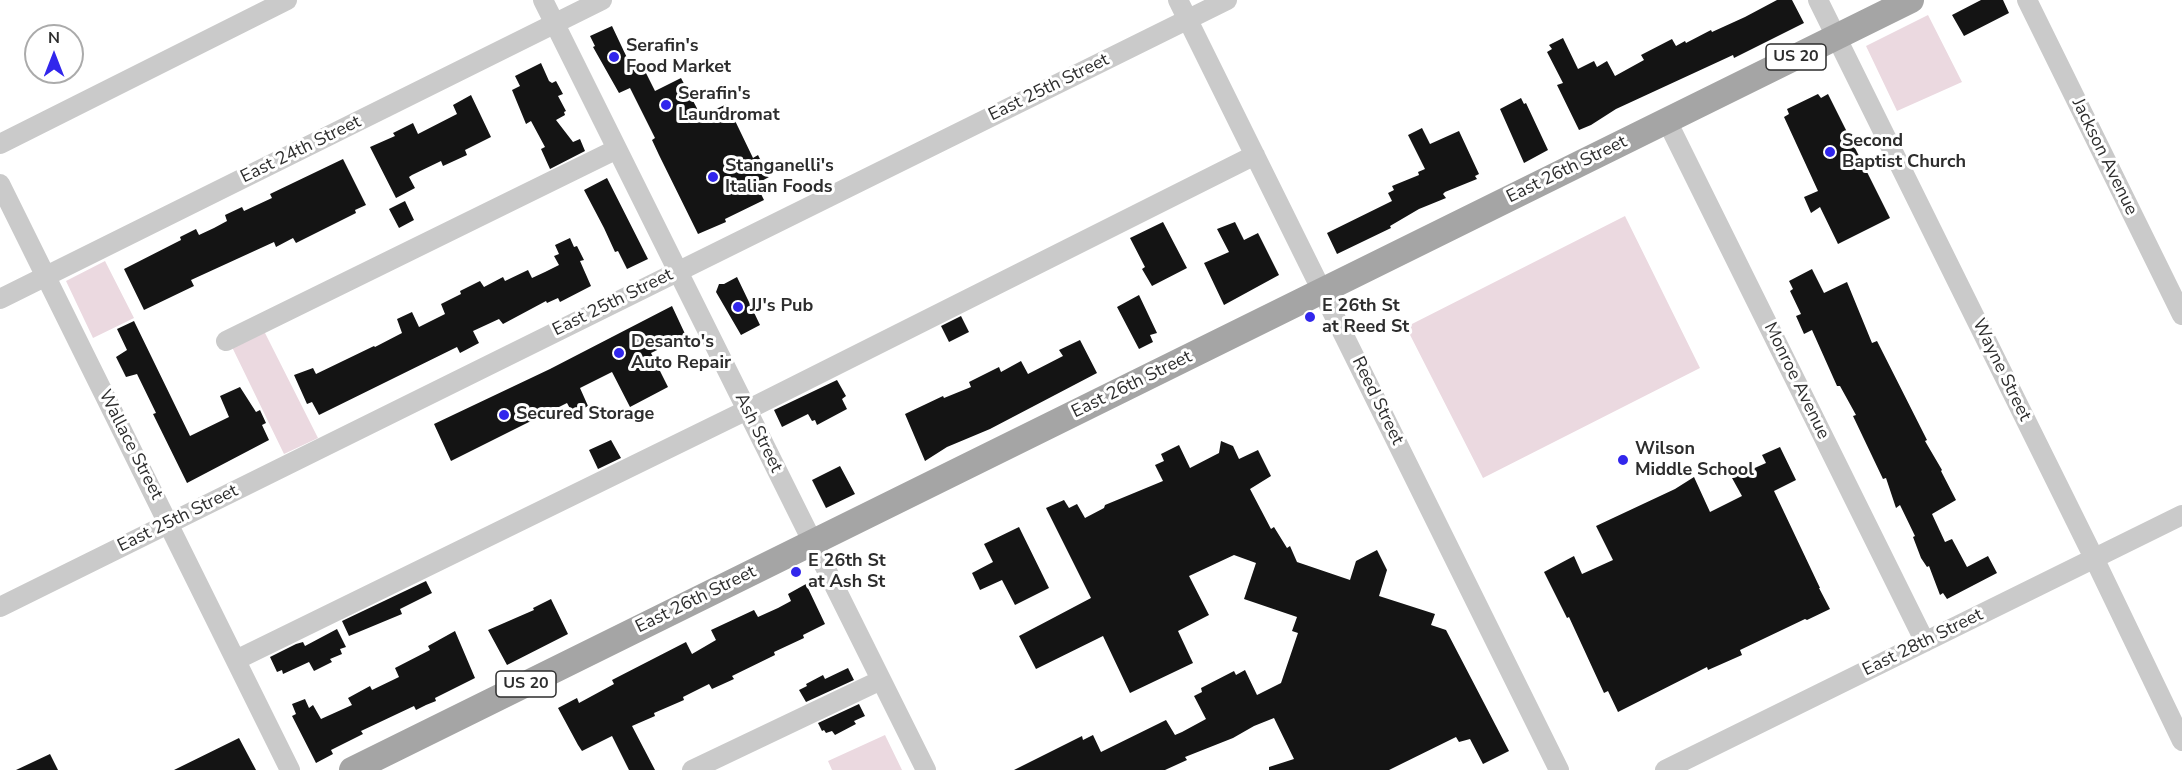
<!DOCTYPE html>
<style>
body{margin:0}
#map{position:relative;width:2182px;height:770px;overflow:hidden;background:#fff;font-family:"Nunito Sans",sans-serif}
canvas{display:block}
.north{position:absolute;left:24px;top:24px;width:60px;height:60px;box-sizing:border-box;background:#fff;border:2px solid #ababab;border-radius:50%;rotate:0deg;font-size:16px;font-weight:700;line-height:24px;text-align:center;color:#2d2d2d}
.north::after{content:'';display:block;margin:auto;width:21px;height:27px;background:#3126ec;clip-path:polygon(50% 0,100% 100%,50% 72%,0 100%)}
</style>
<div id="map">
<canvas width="2182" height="770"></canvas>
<div class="north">N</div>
</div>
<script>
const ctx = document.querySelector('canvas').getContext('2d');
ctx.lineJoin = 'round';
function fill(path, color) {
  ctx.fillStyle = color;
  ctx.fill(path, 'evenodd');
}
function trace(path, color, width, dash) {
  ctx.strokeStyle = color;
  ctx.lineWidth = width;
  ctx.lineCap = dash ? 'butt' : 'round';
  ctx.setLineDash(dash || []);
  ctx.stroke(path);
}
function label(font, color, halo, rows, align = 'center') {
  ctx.font = font + ' "Nunito Sans",sans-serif';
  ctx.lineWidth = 6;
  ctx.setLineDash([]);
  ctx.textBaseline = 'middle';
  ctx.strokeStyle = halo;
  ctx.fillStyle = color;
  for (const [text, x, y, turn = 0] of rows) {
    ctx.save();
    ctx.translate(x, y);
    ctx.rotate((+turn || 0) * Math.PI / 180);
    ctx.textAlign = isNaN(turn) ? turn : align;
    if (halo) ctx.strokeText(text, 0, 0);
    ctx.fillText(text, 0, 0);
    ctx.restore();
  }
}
const green = new Path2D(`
 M1928 15 1962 82 1897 111 1866 46Z
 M1625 216 1700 368 1483 478 1406 327Z
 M105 261 134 318 93 338 66 281Z
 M264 331 318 438 284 454 232 347Z
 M885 735 902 770H832L828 761Z`);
const building = new Path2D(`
 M1777 0H1792L1804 23 1734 58 1733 55 1616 109 1591 125 1579 130 1557 85 1563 83 1547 52 1552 49 1549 45 1563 38 1578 69 1594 61 1597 67 1607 61 1615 76 1644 60 1641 55 1672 39 1676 46 1685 41 1686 43 1711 30 1712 32 1745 17Z
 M1981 0H2003L2009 13 1964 36 1952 15Z
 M612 26 629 62 632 61 637 71 643 67 655 91 681 78 701 116 727 104 753 158 758 155 769 177 756 184 764 200 725 219 726 222 698 234 659 155 652 140 655 138 630 88 619 93 593 47 595 46 590 36Z
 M541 63 549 81 552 83 556 81 563 94 558 96 566 111 564 112 565 115 556 120 573 142 580 139 585 151 550 169 541 149 545 147 531 121 526 124 512 90 520 86 515 76Z
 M1818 94 1821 98 1828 94 1890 218 1838 244 1820 207 1811 213 1804 197 1818 191 1784 117 1789 114 1787 109Z
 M471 95 491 137 465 150 467 155 443 166 441 161 412 175 409 177 415 188 396 198 370 147 395 136 393 133 413 123 418 134 457 114 453 105Z
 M1521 98 1524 104 1526 103 1548 150 1524 163 1500 109Z
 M1422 128 1430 144 1459 131 1479 174 1475 176 1477 179 1445 192 1443 194 1446 198 1419 209 1390 226 1391 228 1337 254 1327 233 1392 201 1388 193 1394 190 1392 186 1419 175 1418 172 1425 169 1408 135Z
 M343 159 366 205 355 210 356 213 296 243 293 238 276 247 274 242 191 280 194 286 144 310 124 269 181 240 180 237 196 229 199 235 214 228 227 221 225 215 242 207 244 211 272 198 270 194Z
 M607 178 648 259 627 269 618 251 615 252 604 228 584 190Z
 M405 201 414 220 399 228 389 209Z
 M1163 222 1187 268 1152 286 1142 269 1145 267 1130 238Z
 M1235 222 1244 240 1258 233 1279 275 1224 305 1204 263 1229 252 1217 229Z
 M570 238 574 247 577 246 584 260 580 261 591 286 560 302 558 298 547 303 546 301 503 324 499 319 473 331 479 343 460 353 457 347 319 415 312 402 307 404 294 375 313 368 316 374 374 346 375 347 402 333 397 319 412 312 419 327 445 314 441 304 461 294 460 291 480 281 484 287 503 277 505 281 528 270 532 278 545 272 559 265 554 256 559 254 555 245Z
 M1812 269 1824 293 1847 282 1872 343 1877 341 1927 440 1925 441 1942 470 1941 471 1956 500 1932 514 1945 542 1952 539 1967 567 1988 556 1997 573 1947 599 1943 593 1940 595 1929 566 1927 567 1921 558 1913 537 1915 536 1900 505 1896 508 1886 478 1883 479 1853 416 1856 415 1840 386H1837L1812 330 1804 334 1796 316 1801 314 1790 291 1793 289 1789 281Z
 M737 277 760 325 741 335 716 292 719 284H724Z
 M1139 295 1157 333 1150 335 1153 342 1139 349 1117 307Z
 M672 306 686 336 651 353 668 387 630 407 612 372 580 388 588 406 573 414 567 403 451 461 434 424 550 369Z
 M961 316 969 332 949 342 941 326Z
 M134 321 190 436 229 417 220 396 240 387 256 412 260 410 266 423 262 425 269 440 187 483 153 414 156 413 137 374 126 377 116 357 127 350 117 329Z
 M1080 340 1097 373 990 429 947 447 925 461 905 414 943 396 944 398 971 387 969 382 999 367 1001 372 1021 361 1028 374 1063 356 1059 350Z
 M837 380 846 396 842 399 847 409 817 425 815 420 812 421 808 414 782 427 774 410Z
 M611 440 621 458 598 469 589 450Z
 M1221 441 1233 446 1239 459 1258 450 1271 476 1250 489 1271 529 1274 527 1287 548 1290 546 1297 562 1350 580 1356 561 1377 550 1387 570 1379 596 1435 614 1431 625 1446 630 1509 751 1483 764 1470 739 1459 742 1456 737 1389 770H1269V767L1294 759 1274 718 1254 726 1233 738 1185 757 1187 760 1165 770H1014L1082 736 1083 740 1093 735 1101 752 1166 720 1175 735 1182 732 1206 719 1194 696 1202 692 1201 688 1234 671 1236 675 1245 670 1257 695 1281 683 1298 633 1292 631 1297 617 1244 599 1256 563 1234 555 1189 576 1209 615 1178 631 1193 663 1130 693 1103 636 1036 669 1019 636 1091 598 1046 508 1064 500 1069 508 1077 504 1085 518 1104 508 1105 505 1163 481 1155 465 1164 461 1161 454 1179 445 1190 468 1219 453Z
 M1780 447 1796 480 1774 491 1820 588H1819L1830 609 1807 620 1805 619 1740 650 1742 655 1708 670 1707 667 1618 712 1608 691 1604 693 1569 617 1567 618 1544 572 1574 556 1582 574 1613 560 1596 526 1675 489 1694 477 1710 512 1742 496 1732 478 1766 463 1762 455Z
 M840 466 855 494 826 508 812 480Z
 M1019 527 1049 588 1015 605 1002 580 980 590 972 573 993 562 984 544Z
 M426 581 432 593 400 609 402 614 349 636 342 621Z
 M806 584 825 624 803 635 804 638 774 652 775 655 732 676 734 679 712 689 709 684 683 697 684 700 654 713 655 716 632 726 655 770H629L612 736 582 751 578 745 558 708 577 698 579 703 614 684 612 680 686 642 692 654 716 640 711 630 754 610 758 617 778 608 791 601 788 594Z
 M551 599 568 634 507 665 488 630 534 610 533 608Z
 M337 629 346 647 340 649 342 654 330 659 332 662 314 671 309 662 283 674 282 670 277 672 270 657 296 644 303 642 305 646Z
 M455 631 475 678 435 698 436 701 426 705 416 710 414 706 361 731 363 734 331 750 333 754 316 763 292 716 296 714 292 704 305 699 309 708 313 705 321 719 352 705 348 698 370 686 372 690 399 677 395 668 430 650 428 646Z
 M848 668 854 680 806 702 799 690 807 686 806 684 823 675 825 679Z
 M859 704 865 716 854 721 856 724 835 735 832 731 826 733 824 730 822 731 818 723Z
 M239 738 256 770H174Z
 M50 754 58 770H16Z`);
const minor = new Path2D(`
 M543 0 926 770
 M1178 0 1559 770
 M1818 0 2094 558 2182 741
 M2027 0 2182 315
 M1667 121 1925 642
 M0 144 287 0
 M0 184 290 770
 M0 299 602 0
 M226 341 617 149
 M0 607 1227 0
 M236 660 747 410 1255 155
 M692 770 881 680
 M1665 770 2182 515`);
const major = new Path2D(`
 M352 770 1911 0`);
const markers = [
 [614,57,6,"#3126ec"],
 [666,105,6,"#3126ec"],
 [1830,152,6,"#3126ec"],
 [713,177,6,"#3126ec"],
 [738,307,6,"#3126ec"],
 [1310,317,6,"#3126ec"],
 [619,353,6,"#3126ec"],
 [504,415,6,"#3126ec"],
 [1623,460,6,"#3126ec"],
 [796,572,6,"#3126ec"]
];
const shields = [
 [1796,57,60],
 [526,684,60]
];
const shieldNames = [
 ["US 20",1796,57],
 ["US 20",526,684]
];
const poiNames = [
 ["Serafin's",626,47],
 ["Food Market",626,68],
 ["Serafin's",678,95],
 ["Laundromat",678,116],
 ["Second",1842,142],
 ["Baptist Church",1842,163],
 ["Stanganelli's",725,167],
 ["Italian Foods",725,188],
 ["JJ's Pub",750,307],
 ["E 26th St",1322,307],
 ["at Reed St",1322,328],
 ["Desanto's",631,343],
 ["Auto Repair",631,364],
 ["Secured Storage",516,415],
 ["Wilson",1635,450],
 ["Middle School",1635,471],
 ["E 26th St",808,562],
 ["at Ash St",808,583]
];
const streetNames = [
 ["East 25th Street",1049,88,-26],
 ["East 24th Street",301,150,-26],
 ["Jackson Avenue",2104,157,64],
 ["East 26th Street",1567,170,-26],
 ["East 25th Street",613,303,-26],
 ["Wayne Street",2001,370,64],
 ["Monroe Avenue",1796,381,64],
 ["East 26th Street",1132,385,-26],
 ["Reed Street",1377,401,64],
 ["Ash Street",758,433,64],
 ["Wallace Street",130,445,63],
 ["East 25th Street",178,519,-26],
 ["East 26th Street",696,600,-26],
 ["East 28th Street",1923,643,-26]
];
fill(green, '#ebd9e0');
fill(building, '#141414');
trace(minor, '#cacaca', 20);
trace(major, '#a5a5a5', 26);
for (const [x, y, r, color] of markers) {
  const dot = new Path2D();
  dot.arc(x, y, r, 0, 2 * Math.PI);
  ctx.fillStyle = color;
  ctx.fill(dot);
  trace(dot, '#fff', 2);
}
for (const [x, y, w] of shields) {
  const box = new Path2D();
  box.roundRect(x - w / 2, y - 13, w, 26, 4.5);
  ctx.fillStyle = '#fff';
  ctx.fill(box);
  trace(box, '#2d2d2d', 1.5);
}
label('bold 16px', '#2d2d2d', null, shieldNames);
label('bold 18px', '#2d2d2d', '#fff', poiNames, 'left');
label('18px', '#2d2d2d', '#fff', streetNames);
</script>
